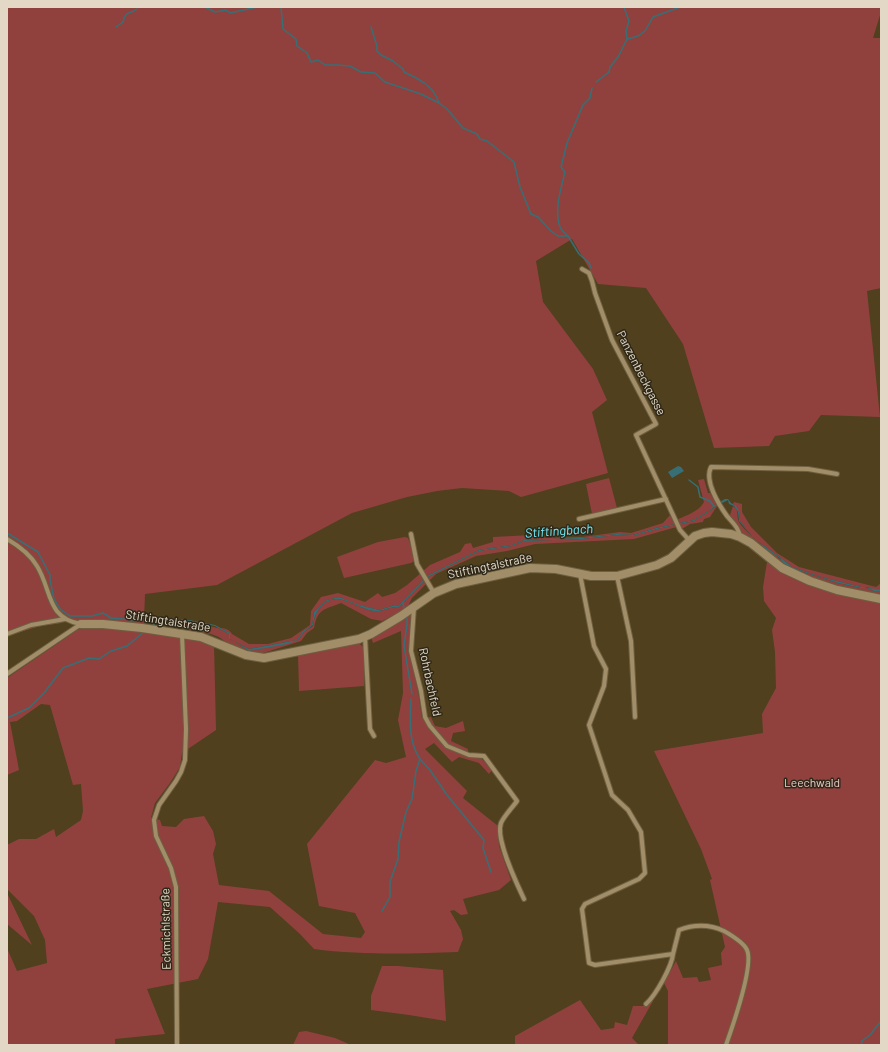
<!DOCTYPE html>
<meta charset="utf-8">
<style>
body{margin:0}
#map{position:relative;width:888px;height:1052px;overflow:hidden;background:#50401d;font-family:Barlow,sans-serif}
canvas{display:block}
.frame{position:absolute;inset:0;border:8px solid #e2d8c5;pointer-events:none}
</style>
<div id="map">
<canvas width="888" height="1052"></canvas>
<div class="frame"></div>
</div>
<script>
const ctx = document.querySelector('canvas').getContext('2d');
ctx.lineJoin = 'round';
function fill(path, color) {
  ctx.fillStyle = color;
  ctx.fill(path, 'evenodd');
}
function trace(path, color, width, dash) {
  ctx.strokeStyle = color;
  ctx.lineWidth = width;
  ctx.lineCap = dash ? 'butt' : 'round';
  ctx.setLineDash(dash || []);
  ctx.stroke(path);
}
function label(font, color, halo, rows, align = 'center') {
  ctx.font = font + ' Barlow,sans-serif';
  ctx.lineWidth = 3;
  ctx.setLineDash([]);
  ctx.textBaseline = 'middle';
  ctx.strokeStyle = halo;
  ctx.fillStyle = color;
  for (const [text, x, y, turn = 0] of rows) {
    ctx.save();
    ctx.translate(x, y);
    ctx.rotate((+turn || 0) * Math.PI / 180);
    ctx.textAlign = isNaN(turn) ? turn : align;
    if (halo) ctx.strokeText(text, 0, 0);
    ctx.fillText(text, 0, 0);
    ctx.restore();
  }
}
const green = new Path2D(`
 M7 7H881V12L873 38H881V288L867 291 880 417 821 415 809 431 775 436 769 446 714 448 683 344 646 288 598 284 572 239 536 261 543 302 593 369 607 400 592 412 608 473 521 497 509 491 462 488 437 491 407 497 352 513 217 585 145 594 144 620 143 625 122 627 126 631 128 629 196 638 214 644 216 730 182 753 180 767 170 783 155 803 151 818 160 820 162 826 176 827 184 819 204 816 213 831 216 844 213 854 219 885 269 891 323 934 361 938 365 932 355 913 319 906 307 844 375 760 386 763 406 757 398 720 403 693 401 631 373 643 371 637 398 621 394 615 382 621 371 619 341 603C324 610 318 608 314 628L307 633 301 641 260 654 248 652 230 645 219 637 211 634 177 627 179 620 218 628 229 634V639L234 641 249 651 298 640 304 632 313 626C315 614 316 612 324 604 338 590 358 609 374 611 383 612 390 606 399 607L428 577 479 551 512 546 524 541 582 539 617 535 633 536 657 529 694 521 710 511 717 505V506L710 517 704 519 703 522 690 524 682 529 680 526 634 539 535 544 507 551 476 556 436 574 412 598 409 604 412 618 409 651 418 691 422 718 431 717 435 726 446 728 463 721 465 731 453 733 451 741 468 749 467 756 482 759 492 770 489 774 479 763 459 757 452 762 434 743 425 749 467 791 463 798 498 826 499 846 511 880 499 890 463 899 468 914 461 915 454 910 450 911 461 930 463 939 458 952C411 954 360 955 314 949L300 934 270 907 218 902 208 959 198 979 147 989 165 1034 115 1039V1045H7V948L17 971 47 963 45 940 34 916 7 889V845L19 839H36L54 829 56 837 81 820 83 811 81 784 73 785 50 705 41 704 17 721 10 722 19 770 7 775V678L83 626 81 622 71 620 62 613V623L40 626 7 636Z
 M609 478 617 508 592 514 586 484Z
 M704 479 708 493H710L716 504 710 510 694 520 656 528 633 535 617 534 581 538 524 540 512 545 479 550 427 576 398 606 395 605 379 610 358 605 339 597 327 600 314 612 312 625 303 631 297 640 249 649 230 639V633L221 628C225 628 230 630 232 634L249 644H268L291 638 310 625 311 611 321 597 338 593 365 602 378 593 382 597 395 593 407 585 430 565 460 552 465 544 471 543 473 548 493 542V537L532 535 533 538 582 537 620 532 631 533 663 523 670 515 673 521C683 517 699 512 704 502L698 480Z
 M734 502 742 504V512L751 527 777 553 799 567 876 587 881 583V589L875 590 867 587H861L821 577 792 567 780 557 754 539 740 521 739 512 733 504Z
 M733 506C740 511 736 516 739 522 744 530 759 543 766 549 770 552 775 554 779 558 784 561 786 565 791 568L838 583 861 588H867L874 591H881V1045H668V991L664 983 676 961 683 978 697 977 699 982 711 980 708 968 722 965 721 953 725 947 710 880 712 879 701 849 654 751 763 733 762 714 776 688 775 652 772 630 776 618 764 601 763 587 767 562 801 581 742 534 730 515Z
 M405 537 408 538 411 546 414 561 411 563 344 578 337 557 378 542Z
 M359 643 364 648V686L299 691 298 654Z
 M7 893 32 945 7 924Z
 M382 966H398L443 970 446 1021 409 1015 371 1010V996Z
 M651 999 653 1001 632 1038 639 1045H515V1036L580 1000 601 1030 614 1028 615 1022 627 1025 633 1006H646Z
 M306 1031 335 1038 351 1045H293L299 1032Z`);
const water = new Path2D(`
 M678 466 681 467 684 471 672 478 668 472Z
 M725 499H728L731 503 736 506 739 512 740 521 754 539 780 557 792 567 821 577 861 587C868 587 873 590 880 589L881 591H874L867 588H861L838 583 791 568 784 564 780 558 764 548 760 543 754 539 739 521 738 512 734 506 729 504 728 500 714 507 710 511 694 521 657 529 633 536 617 535 582 539 524 541 512 546 479 551 428 577 399 607C390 606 383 612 374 611 358 609 338 590 324 604 316 612 315 614 313 625L304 632 298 640 287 644 249 651 234 641 229 639V634L215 626 189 621 167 619H161L157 623 155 622 160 618H166L189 620 215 625 230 633V639L249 649 297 640 303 631 312 625 314 612 327 600 339 597 359 605 379 610 395 605 398 606 427 576 479 550 512 545 524 540 581 538 617 534 633 535 656 528 694 520 710 510 713 506Z`);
const stream = new Path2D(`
 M205 7 215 12 226 10 230 13 257 7
 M281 7 283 29 296 39 297 46 307 53 311 62 318 60 325 65H337L350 66 361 72 375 73 385 82 421 94 439 103 447 109 463 128 477 134 480 139 487 141 514 162 520 187 531 214 538 217 551 231 558 236H568L579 254 589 263 591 268
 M116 27 123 22C126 10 129 15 137 9
 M371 27 377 46V51L381 55 393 61 403 69 404 72C419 79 434 86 439 103
 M628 39 638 36 645 31 653 17 680 7
 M596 82 609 72 610 67 618 57 627 39 626 31 629 21 624 7
 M568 236C566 234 563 232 561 229 553 214 561 188 565 172L561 167 567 143 583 105 590 98 592 88
 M689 480 698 487 700 497 710 501 714 506
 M7 533 38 552 50 575V580L54 599 60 609 70 616H92L103 613 111 618 157 622
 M403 602 404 610
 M407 616V625L404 646 412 694
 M151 627 157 622
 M7 718 29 708 44 693 63 668 89 658 99 659 111 651 127 646 145 631
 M420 759 430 770 447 795 484 840 483 848 491 872
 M382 911 390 897V882L398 859 399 842 406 812 412 799 416 771 420 759C408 741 410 720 411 699
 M861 1045 862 1041 870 1035 881 1021`);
const street = new Path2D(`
 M582 269 589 273 592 281 595 293 612 340 656 424 636 435 680 530 689 540
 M579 519 666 499
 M411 534 417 564 434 593
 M740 537C739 528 733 523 727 516 719 505 704 481 711 467L808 469 837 474
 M7 539C19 546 30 554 37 566 52 590 46 618 81 624
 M580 574 594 646 606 669 604 686 589 725 612 795 628 810 641 832 645 873 639 879 585 904 582 909 589 963 595 965 673 954 679 930C695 924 709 924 724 931 731 935 744 943 747 950 754 966 732 1028 726 1045
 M617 576 631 641 635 717
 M414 607 411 651 421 691 425 717 430 726 447 746 469 755 484 756 517 801C512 808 504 816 501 823 495 839 517 884 524 899
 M7 634 31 625 65 619
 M365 637 370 729 374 736
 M7 674 81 624
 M646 1004C656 995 672 966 673 954
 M177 1045 176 887 171 868 156 836 154 820 159 805 176 781 181 772 185 760 186 729 182 634`);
const secondary = new Path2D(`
 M81 624H103L142 628 201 637 246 655 264 658 359 639 371 634 401 616 434 593 456 584 530 568 556 569 591 576H617L657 565 671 558 695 536 704 533 712 532 731 534 740 537 751 543 782 568 810 581 837 590 881 599`);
const streetNames = [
 ["Panzenbeckgasse",641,373,63],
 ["Stiftingtalstraße",490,566,-12],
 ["Stiftingtalstraße",168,621,9],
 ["Rohrbachfeld",430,682,78],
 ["Eckmichlstraße",166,929,-91]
];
const parkNames = [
 ["Leechwald",812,783]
];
const waterNames = [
 ["Stiftingbach",559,531,-4]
];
fill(green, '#90413e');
fill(water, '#367076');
trace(stream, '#367076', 1.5);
trace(street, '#6d5f40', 6);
trace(secondary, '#6d5f40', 10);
trace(street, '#a18e69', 4);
trace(secondary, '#a18e69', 8);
label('12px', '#e2d8c5', '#2f2819', streetNames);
label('12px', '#eacac7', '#2f2819', parkNames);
label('italic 13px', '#70eaf5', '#2f2819', waterNames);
</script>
